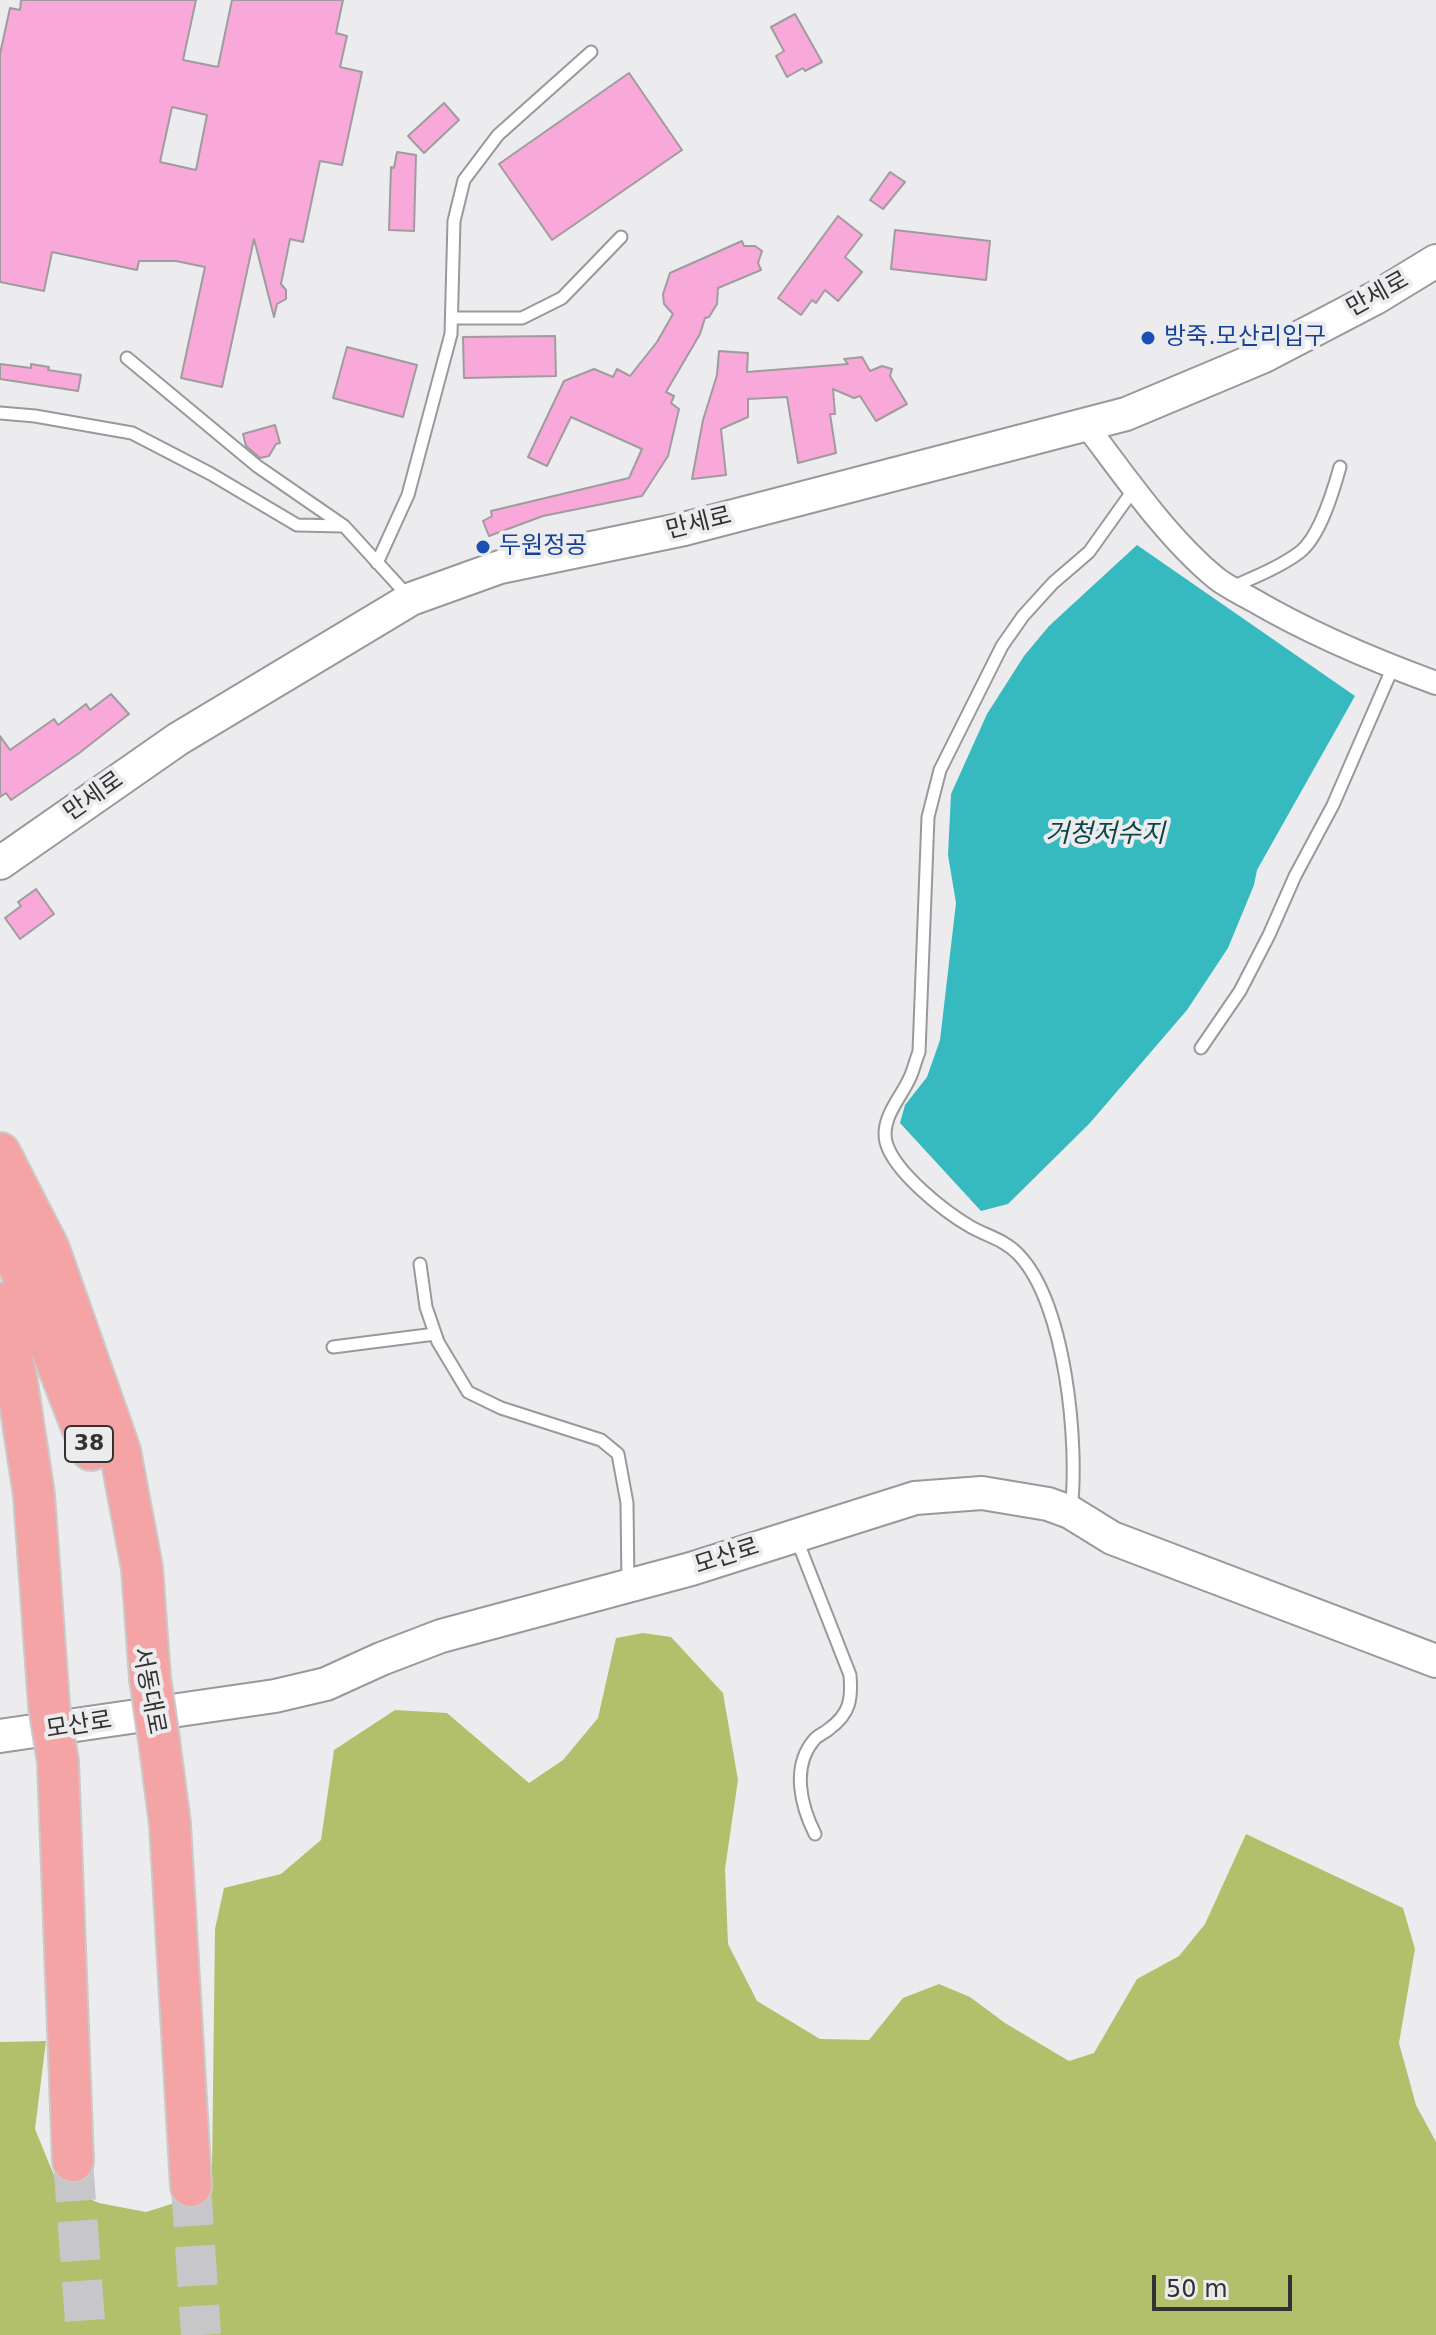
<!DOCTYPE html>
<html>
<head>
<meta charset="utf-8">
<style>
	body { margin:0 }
	#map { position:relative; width:1436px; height:2335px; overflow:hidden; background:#ececef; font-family:"DejaVu Sans",sans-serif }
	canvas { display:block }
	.scale { position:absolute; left:1152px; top:2275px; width:140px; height:36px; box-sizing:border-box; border:4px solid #323233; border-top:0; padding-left:10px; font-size:24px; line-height:28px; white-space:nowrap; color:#323233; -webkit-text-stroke:6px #ececef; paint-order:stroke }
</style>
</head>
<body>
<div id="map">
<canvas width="1436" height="2335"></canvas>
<div class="scale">50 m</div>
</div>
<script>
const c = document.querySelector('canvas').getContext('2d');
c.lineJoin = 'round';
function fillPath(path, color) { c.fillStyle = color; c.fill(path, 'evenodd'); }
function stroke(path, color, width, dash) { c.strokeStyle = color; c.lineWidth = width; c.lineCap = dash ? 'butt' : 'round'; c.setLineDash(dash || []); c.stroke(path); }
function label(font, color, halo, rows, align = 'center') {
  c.font = font + ' "DejaVu Sans","Noto Sans KR",sans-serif'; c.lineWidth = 8; c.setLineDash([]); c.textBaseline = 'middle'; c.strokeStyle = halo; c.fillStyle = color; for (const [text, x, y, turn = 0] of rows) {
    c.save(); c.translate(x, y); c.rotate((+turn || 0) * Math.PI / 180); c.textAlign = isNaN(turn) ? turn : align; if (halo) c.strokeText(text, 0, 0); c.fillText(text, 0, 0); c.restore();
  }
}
fillPath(new Path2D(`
	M643,1633l28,4 52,56 15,87 -13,89 3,75 29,57 63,38 49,1 34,-42 36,-14 31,13 35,26 64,38 25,-8 43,-74 42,-23 26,-32 41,-90 157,74 12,41 -16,94 17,62 20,37v193h-1436v-293l46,-1 -11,88 23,56 41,18 47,9 38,-12 28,-28 3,-243 9,-41 57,-14 40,-34 13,-90 61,-40 52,3 82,70 34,-23 35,-42 18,-80z`), '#b2c06b');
fillPath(new Path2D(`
	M1137,545l218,151 -98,174 -3,15 -26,63 -41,62 -98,114 -81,80 -27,7 -81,-88 5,-18 22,-28 13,-37 16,-137 -8,-48 3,-61 36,-80 37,-58 25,-30z`), '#36babf');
const building = new Path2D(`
	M21,0h175l-13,60 35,7 14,-67h111l-7,33 11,3 -7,31 22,5 -20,93 -22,-4 -17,81 -13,-3 -9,45 5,6v9l-9,5 -3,13 -20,-78 -32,148 -41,-9 24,-111 -29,-6h-37l-2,9 -85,-18 -8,39 -44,-9v-228l10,-46 10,2zM172,107l35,8 -11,55 -36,-8z
	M795,14l27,48 -17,9 -2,-3 -16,9 -11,-21 8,-5 -13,-24z
	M629,73l53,77 -130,90 -53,-76z
	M444,103l15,17 -35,33 -16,-17z
	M397,152l19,3 -2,76 -25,-1 2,-63 3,1z
	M890,172l15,10 -22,27 -13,-9z
	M838,216l24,19 -17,22 17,15 -24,29 -13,-11 -9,13 -4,-3 -11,15 -23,-17z
	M895,230l95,11 -4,39 -95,-11z
	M742,241l2,5h11l7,5 -4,12 3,7 -43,18 -1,16 -8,13 -4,1 -5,16 -34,58 8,4 -3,7 8,6 -11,47 -26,40 -99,20 -54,20 -6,-15 9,-5 -1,-5 138,-33 13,-29 -71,-32 -24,49 -19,-9 36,-76 30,-12 19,8 4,-8 13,7 27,-34 16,-28 -9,-10 -1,-10 7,-21z
	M555,336l1,40 -92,2 -1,-41z
	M347,347l70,18 -14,52 -70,-19z
	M719,351l29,2 -1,19 101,-8 -4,-5 18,-2 8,14 12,-5 10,3 -2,7 17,28 -31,17 -16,-25 -6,2 -21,-9 2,25h-5l6,39 -38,10 -11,-66 -39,2v18l-27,12 5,46 -34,4 11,-59 14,-45z
	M0,364l31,4v-4l18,3 -1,3 33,5 -3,16 -78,-12z
	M275,425l5,18 -4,1 -7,12 -9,2 -14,-12 -3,-12z
	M111,694l18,20 -51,40 -67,46 -5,-7 -6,4v-61l10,14 44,-31 4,6 28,-21 4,6z
	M36,889l18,25 -34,25 -15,-21 16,-12 -3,-4z`);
fillPath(building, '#f8a9d9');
stroke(building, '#9f9c9d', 2);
stroke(new Path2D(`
	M73,2161l13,174
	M191,2186l10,149`), '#c7c7c9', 40, [40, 20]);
const lane = new Path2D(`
	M452,318h70l40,-20 59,-61
	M127,358l130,108 87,60 64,70
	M0,413l35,3 97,17 79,41 86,51 45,1
	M377,563l31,-68 43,-161 3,-113 10,-41 34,-45 93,-83
	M1232,587c23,-10 48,-20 68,-35 20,-16 33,-60 40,-85
	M1201,1048l39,-57 29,-56 26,-59 38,-71 60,-138
	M420,1264l6,43 12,35 30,50 33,16 100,32 17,14 9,49 1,82
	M333,1347l102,-13
	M1071,1511c8,-66 -5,-208 -53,-257 -13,-14 -31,-18 -47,-27 -26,-15 -77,-55 -85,-85 -6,-25 17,-46 25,-67 3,-7 5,-16 8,-23l9,-235 12,-47 62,-124 21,-30 30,-33 36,-31 45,-63
	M797,1540l53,135c2,24 0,39 -21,54 -4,4 -11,6 -15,11 -23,27 -13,66 1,94`);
const street = new Path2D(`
	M1086,425c38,50 81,113 130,153 11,9 25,15 37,22 58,34 120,60 183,83`);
const secondary = new Path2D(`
	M0,863l178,-124 233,-140 89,-32 184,-38 442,-115 136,-57 115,-60 59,-36
	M0,1736l275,-40 51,-12 55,-25 60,-23 250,-67 224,-71 67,-5 66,11 22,8 42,26 324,123`);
const highway = new Path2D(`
	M0,1153l49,96 71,202 22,117 8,110
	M0,1218l91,232
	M0,1303l16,73 18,119 15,210
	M159,1740l11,84 21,362
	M58,1762l15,399`);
stroke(lane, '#99999c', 15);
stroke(street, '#99999c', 26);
stroke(secondary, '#99999c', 36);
stroke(highway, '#cacaca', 44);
stroke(lane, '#fff', 11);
stroke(street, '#fff', 22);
stroke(secondary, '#fff', 32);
stroke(highway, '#f5a4a6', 40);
const highwayBridge = new Path2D(`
	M150,1678l9,62
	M49,1705l9,57`);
stroke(highwayBridge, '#cacaca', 44, []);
stroke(highwayBridge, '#f5a4a6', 40);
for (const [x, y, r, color] of [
	[1148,338,8,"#1a4fb4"],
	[483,547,8,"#1a4fb4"]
]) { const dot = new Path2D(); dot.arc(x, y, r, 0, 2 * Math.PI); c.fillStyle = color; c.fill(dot); stroke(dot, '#ececef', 3); }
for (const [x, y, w] of [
	[89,1444,48]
]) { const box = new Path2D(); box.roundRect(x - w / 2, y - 18, w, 36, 6); c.fillStyle = '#ececef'; c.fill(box); stroke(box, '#323233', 2); }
label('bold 22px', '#323233', null, [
	["38",89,1444]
]);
label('24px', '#323233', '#ececef', [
	["만세로",1378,295,-29],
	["만세로",699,524,-14],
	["만세로",94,797,-35],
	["모산로",727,1557,-18],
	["서동대로",148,1691,79],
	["모산로",79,1726,-9]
]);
label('24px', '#164399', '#ececef', [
	["방죽.모산리입구",1164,338],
	["두원정공",499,547]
], 'left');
label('italic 26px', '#0c4648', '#ececef', [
	["거청저수지",1105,835]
]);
</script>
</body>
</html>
